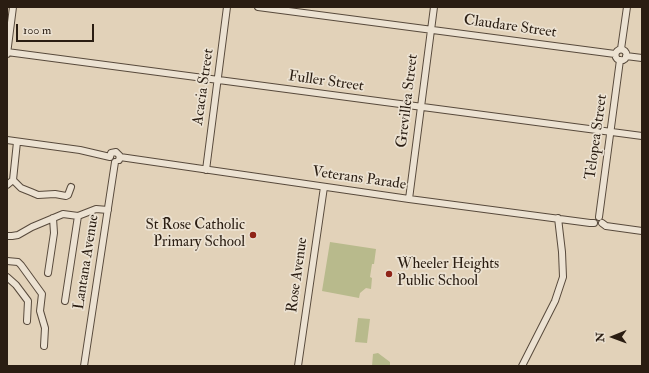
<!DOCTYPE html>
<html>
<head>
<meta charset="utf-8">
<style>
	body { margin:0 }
	#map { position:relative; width:649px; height:373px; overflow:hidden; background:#e2d2b9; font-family:"IM FELL Double Pica",serif }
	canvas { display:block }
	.frame { position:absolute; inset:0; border:8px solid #2a1d12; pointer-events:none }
	.north { position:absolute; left:593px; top:317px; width:40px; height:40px; -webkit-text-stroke:3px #ece2d2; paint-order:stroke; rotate:269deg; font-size:11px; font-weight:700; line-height:16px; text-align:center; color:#2a1d12 }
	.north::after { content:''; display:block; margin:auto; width:14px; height:18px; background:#2a1d12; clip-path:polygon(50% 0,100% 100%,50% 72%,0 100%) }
	.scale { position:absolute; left:16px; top:24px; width:78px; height:18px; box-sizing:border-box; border:2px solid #2a1d12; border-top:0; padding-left:5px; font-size:12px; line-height:14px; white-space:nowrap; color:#2a1d12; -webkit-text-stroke:3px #ece2d2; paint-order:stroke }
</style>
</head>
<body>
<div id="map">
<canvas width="649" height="373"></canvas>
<div class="frame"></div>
<div class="north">N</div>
<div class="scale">100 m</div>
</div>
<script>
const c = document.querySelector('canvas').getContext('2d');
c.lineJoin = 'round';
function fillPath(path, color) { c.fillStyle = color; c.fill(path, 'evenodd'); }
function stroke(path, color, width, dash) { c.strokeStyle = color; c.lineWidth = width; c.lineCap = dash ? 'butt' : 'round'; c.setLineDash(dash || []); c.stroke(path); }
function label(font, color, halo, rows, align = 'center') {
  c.font = font + ' "IM FELL Double Pica",serif'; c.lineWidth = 3.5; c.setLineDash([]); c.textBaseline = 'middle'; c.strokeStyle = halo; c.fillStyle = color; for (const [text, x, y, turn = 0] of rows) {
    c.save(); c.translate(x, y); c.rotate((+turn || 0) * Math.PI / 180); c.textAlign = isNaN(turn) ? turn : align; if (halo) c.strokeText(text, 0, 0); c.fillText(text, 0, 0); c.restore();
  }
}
fillPath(new Path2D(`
	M330,242l46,7 -2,15h-2l-2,13 2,1 -1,11 -5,-1 -6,5 -1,5 -37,-7z
	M358,318l12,1 -3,24 -12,-1z
	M378,353l12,9v4h-18l1,-12z`), '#b8ba8c');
const minor = new Path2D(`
	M258,7l357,47
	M621,49l6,-42
	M615.5 55a5.5 5.5 0 1 1 11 0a5.5 5.5 0 1 1-11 0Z
	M7,52l635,84
	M7,54l6,-47
	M626,56l16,2
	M7,140l73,10 30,7
	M110,157l1,-4 5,-1 4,4 -1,4
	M120,157l289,42 181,24h4
	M206,170l21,-163
	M13,180l8,8 10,4 7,3 17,-1 11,2 2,-1 3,-8
	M7,185l6,-5 4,-38
	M409,199l25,-192
	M599,217l21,-157
	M602,223l4,3 36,5
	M7,236h5l6,-1 14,-8 31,-13 15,2 18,-7 12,1
	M7,261l11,1 3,3 21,29 -2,17 5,17 -1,18
	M48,273l6,-40 -1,-15
	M7,277l9,8 12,16 -1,20
	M65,301l13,-85
	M84,366l31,-204
	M298,366l26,-179
	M522,366l33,-65 8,-24 -1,-25 -4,-34`);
stroke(minor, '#584a3c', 8);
stroke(minor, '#ece2d2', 6);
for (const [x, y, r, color] of [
	[253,235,4,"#8f2418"],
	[389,274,4,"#8f2418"]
]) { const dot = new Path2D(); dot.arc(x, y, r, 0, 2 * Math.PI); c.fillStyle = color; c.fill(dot); stroke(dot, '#ece2d2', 1.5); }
label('15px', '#2a1d12', '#ece2d2', [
	["Claudare Street",510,27,8],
	["Fuller Street",326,82,8],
	["Acacia Street",204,87,-82],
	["Grevillea Street",408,101,-83],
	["Telopea Street",597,137,-82],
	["Veterans Parade",359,179,8],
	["Lantana Avenue",87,262,-81],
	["Rose Avenue",298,275,-82]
]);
label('15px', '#2a1d12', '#ece2d2', [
	["St Rose Catholic",245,226],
	["Primary School",245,243],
	["Wheeler Heights",397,265,"left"],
	["Public School",397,282,"left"]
], 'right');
</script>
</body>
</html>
